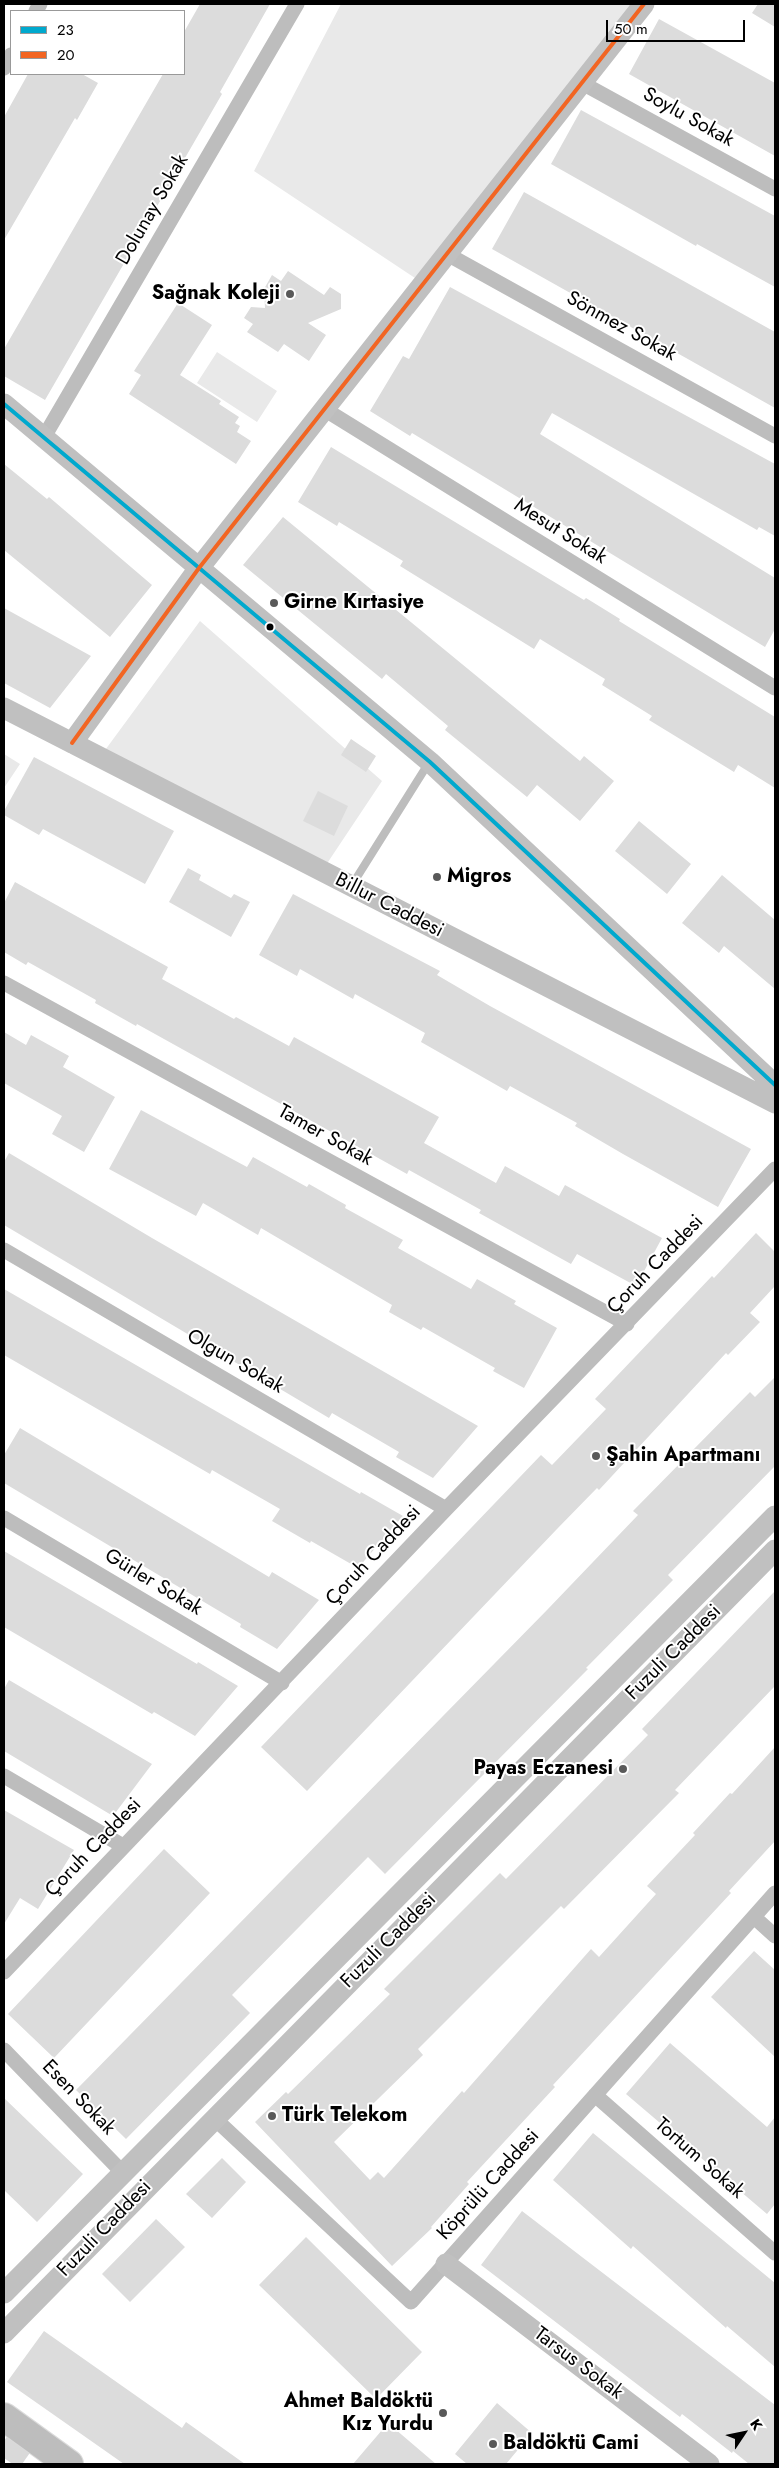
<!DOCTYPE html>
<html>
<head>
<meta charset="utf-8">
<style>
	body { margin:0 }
	#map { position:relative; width:779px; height:2468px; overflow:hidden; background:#fff; font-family:Jost,sans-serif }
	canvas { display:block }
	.frame { position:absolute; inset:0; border:5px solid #000; pointer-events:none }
	.legend { position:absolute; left:10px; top:10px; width:175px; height:65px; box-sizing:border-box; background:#fff; border:1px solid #999; margin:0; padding:6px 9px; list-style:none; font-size:15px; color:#000 }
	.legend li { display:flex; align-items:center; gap:10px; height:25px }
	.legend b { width:25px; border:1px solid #999 }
	.north { position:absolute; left:719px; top:2408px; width:50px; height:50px; -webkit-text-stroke:4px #fff; paint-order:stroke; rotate:56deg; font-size:14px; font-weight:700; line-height:20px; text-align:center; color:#000 }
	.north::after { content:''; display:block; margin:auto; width:18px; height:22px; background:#000; clip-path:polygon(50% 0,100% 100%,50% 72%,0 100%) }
	.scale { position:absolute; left:606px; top:20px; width:139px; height:22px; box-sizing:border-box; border:2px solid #000; border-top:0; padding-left:6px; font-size:15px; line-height:18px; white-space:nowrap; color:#000; -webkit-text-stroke:4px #fff; paint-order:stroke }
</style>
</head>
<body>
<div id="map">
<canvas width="779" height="2468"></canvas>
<div class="frame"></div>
<ul class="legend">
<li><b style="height:6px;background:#00a9ce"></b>23</li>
<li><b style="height:6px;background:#f26522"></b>20</li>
</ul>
<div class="north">K</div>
<div class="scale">50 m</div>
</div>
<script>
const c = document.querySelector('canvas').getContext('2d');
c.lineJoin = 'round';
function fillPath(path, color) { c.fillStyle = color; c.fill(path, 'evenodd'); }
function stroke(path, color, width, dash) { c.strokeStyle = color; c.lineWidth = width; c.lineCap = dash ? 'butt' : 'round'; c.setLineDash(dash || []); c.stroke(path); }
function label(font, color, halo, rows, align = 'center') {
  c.font = font + ' Jost,sans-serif'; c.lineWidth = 4; c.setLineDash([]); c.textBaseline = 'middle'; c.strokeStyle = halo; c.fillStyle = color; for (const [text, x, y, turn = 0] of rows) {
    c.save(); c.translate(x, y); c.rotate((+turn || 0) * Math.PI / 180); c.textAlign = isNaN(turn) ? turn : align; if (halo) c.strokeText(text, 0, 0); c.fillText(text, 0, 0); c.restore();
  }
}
fillPath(new Path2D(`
	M341,4h294l-217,276 -164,-109z
	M217,352l60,39 -20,31 -60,-39z
	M200,621l182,160 -62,93 -220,-117z
	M4,754l16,10 -16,24z`), '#e9e9e9');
fillPath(new Path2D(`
	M200,4h70l-50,88 2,2 -177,306 -41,-24v-27l159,-275h21v-42z
	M758,4h17v23l-23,-14z
	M659,19l116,64v73l-146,-82z
	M28,74h54l16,9 -21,37 -2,-2 -71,122v-123z
	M581,110l194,106v71l-78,-43 -1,2 -145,-82z
	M524,192l251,140v76l-283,-159z
	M288,271l36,24 6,-8 11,7v15l-33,14 18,12 -17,26 -25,-17 -6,8 -31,-20 6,-8 -9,-6 7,-11 14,1 -1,-19 8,-14 9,6z
	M450,287l325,177v72l-16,-9 -2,3 -205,-117 -12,21 235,144v51l-10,18 -353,-214 -2,3 -40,-25 33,-55 6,3z
	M178,303l34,22 -32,50 41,26 -2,3 20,13 -4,6 5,3 -3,6 14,9 -15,23 -107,-70 12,-19 -7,-4z
	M331,447l253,153 2,-2 34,21 -1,2 156,96v71l-37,-23 -4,7 -85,-52 3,-4 -50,-31 3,-6 -65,-40 -6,10 -134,-83 3,-5 -64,-39 -2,4 -39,-24z
	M4,464l43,35 2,-2 103,88 -42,52 -106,-87z
	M283,517l297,244 4,-5 30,25 -34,40 -43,-36 -10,12 -82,-67 3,-4 -62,-52 -4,5 -139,-114z
	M4,608l87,48 -41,52 -46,-25z
	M351,739l25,17 -10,16 -25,-17z
	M34,757l140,74 -29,53 -102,-55 -4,6 -35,-20v-4z
	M318,791l30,15 -14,30 -31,-15z
	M639,821l52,43 -24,30 -52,-43z
	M188,868l13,7 -2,5 32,18 3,-4 16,8 -19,35 -62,-35z
	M722,875l53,45v69l-51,-43 -5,7 -37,-30z
	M15,882l153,85 -6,12 72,40 2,-2 53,29 5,-9 145,80 -15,26 72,40 9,-17 54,30 6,-11 97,53 -26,48 -59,-32 -6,10 -92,-51 2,-3 -72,-40 -2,4 -270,-150 -1,2 -41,-23 1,-3 -68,-38 -2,3 -22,-13v-49z
	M293,894l147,77 -3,4 53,31 261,143 -33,58 -95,-53 -48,-28 2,-3 -67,-37 -3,5 -86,-49 4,-9 -70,-39 -2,5 -53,-30 -3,7 -38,-21z
	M4,1032l22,13 5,-10 38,21 -6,11 52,30 -31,55 -32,-18 10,-18 -58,-33z
	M141,1110l106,57 6,-10 54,30 2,-3 37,21 -1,3 58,32 -5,8 73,41 6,-10 39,22 -2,3 43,24 -33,60 -31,-17 2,-3 -72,-41 -2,3 -32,-18 3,-7 -131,-77 -3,7 -55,-32 -7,13 -87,-47z
	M9,1153l143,85 326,188 -45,52 -37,-21 3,-5 -67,-39 -3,5 -325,-193v-63z
	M756,1233l19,19v34l-25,27 10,9 -32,33 -2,-2 -127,137 -2,-2 -40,41 -250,262 -46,-44 280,-292 11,10 54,-56 -11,-10 117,-123 2,2z
	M4,1289l356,205 1,-2 42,24 -45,52 -47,-27 -1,2 -38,-22 8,-12 -68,-39 -2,4 -206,-119z
	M775,1377v89l-107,109 5,5 -87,88 2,1 -203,205 -17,-17 -136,138 18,18 -124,126 -50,-49 471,-480 91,-95 -5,-4 117,-119 5,5z
	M20,1428l249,149 3,-5 47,28 -42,49 -37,-22 1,-3 -237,-141v-28z
	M4,1551l193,113 1,-2 40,24 -43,50 -41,-24 -2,2 -148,-87z
	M775,1591v95l-100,104 4,3 -115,116 -3,-3 -143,143 5,6 -89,87 36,38 8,-8 6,6 78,-87 2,2 127,-144 8,8 57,-63 -9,-8 48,-51 -2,-2 37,-40 2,1 43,-47v94l-46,50 2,2 -178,192 2,2 -88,95 2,2 -38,43 1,1 -40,38 -137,-144 31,-30 2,2 102,-100 -6,-5 116,-116 6,6 142,-144 -6,-6z
	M9,1680l143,84 -39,52 -109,-65v-62z
	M4,1810l70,40 -36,59 -18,-11 -16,26z
	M164,1849l46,44 -156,165 -46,-44z
	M754,1951l21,19v87l-64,-60z
	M670,2043l97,84 8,-10v87l-8,10 -141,-120z
	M4,2098l79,76 -46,48 -33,-32z
	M593,2133l182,150v84l-48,-41 -1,2 -93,-82 -2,3 -78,-69z
	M222,2158l24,24 -34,36 -26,-24z
	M522,2211l253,194v59h-26l-16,-13 -1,2 -50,-39 -2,3 -199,-152z
	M156,2219l29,28 -55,55 -28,-28z
	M306,2237l116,115 -46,47 -117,-114z
	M44,2331l138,97 4,-6 59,42h-121l-117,-82z
	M497,2403l35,30 -26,31h-39l-12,-10z
	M388,2423l48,41h-83z`), '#dcdcdc');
stroke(new Path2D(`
	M4,2441l23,16`), '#d9d9d9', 28, [28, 14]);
const highway = new Path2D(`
	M4,2417l65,47`);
stroke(highway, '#dbdbdb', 30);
stroke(new Path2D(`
	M352,885l76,-121`), '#bdbdbd', 8);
stroke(new Path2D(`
	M36,11l4,-7
	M4,68l7,-13
	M582,83l193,106
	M447,254l328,182
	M324,409l451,279
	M44,437l253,-433
	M4,983l623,341
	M4,1250l442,259
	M4,1518l278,165
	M4,1776l119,70
	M754,1917l21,19
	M4,1972l442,-463 329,-340
	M4,2050l119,123
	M595,2095l180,158
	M214,2118l197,184 364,-409`), '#bdbdbd', 15);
stroke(new Path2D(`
	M4,404l426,358 345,323
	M4,708l771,395
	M72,743l127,-175 445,-564
	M446,2264l263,200
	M4,2293l771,-777
	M4,2333l771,-783`), '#c0c0c0', 21);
stroke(highway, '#bdbdbd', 28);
stroke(new Path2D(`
	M4,404l426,358 345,323`), '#00a9ce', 4);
stroke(new Path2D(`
	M72,743l127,-175 445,-564`), '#f26522', 4);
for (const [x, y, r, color] of [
	[290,294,5,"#595959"],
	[274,603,5,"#595959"],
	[270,627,4.5,"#000"],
	[437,877,5,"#595959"],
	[596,1456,5,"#595959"],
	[623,1769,5,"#595959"],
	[272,2116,5,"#595959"],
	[443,2413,5,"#595959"],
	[493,2444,5,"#595959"]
]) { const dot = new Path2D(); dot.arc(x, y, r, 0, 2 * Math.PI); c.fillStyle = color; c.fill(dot); stroke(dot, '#fff', 2); }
label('20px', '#000', '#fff', [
	["Soylu Sokak",688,118,29],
	["Dolunay Sokak",153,210,-60],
	["Sönmez Sokak",621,327,29],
	["Mesut Sokak",560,532,32],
	["Billur Caddesi",389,906,27],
	["Tamer Sokak",325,1136,29],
	["Çoruh Caddesi",656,1265,-46],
	["Olgun Sokak",235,1362,30],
	["Çoruh Caddesi",374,1556,-47],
	["Gürler Sokak",153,1583,31],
	["Fuzuli Caddesi",674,1653,-45],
	["Çoruh Caddesi",94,1848,-46],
	["Fuzuli Caddesi",389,1941,-45],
	["Esen Sokak",78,2098,46],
	["Tortum Sokak",699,2159,41],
	["Köprülü Caddesi",489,2185,-48],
	["Fuzuli Caddesi",105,2229,-46],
	["Tarsus Sokak",578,2364,37]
]);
label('bold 20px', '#000', '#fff', [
	["Sağnak Koleji",280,294,"right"],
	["Girne Kırtasiye",284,603],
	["Migros",447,877],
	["Şahin Apartmanı",606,1456],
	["Payas Eczanesi",613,1769,"right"],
	["Türk Telekom",282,2116],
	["Ahmet Baldöktü",433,2402,"right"],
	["Kız Yurdu",433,2425,"right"],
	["Baldöktü Cami",503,2444]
], 'left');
</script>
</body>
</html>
